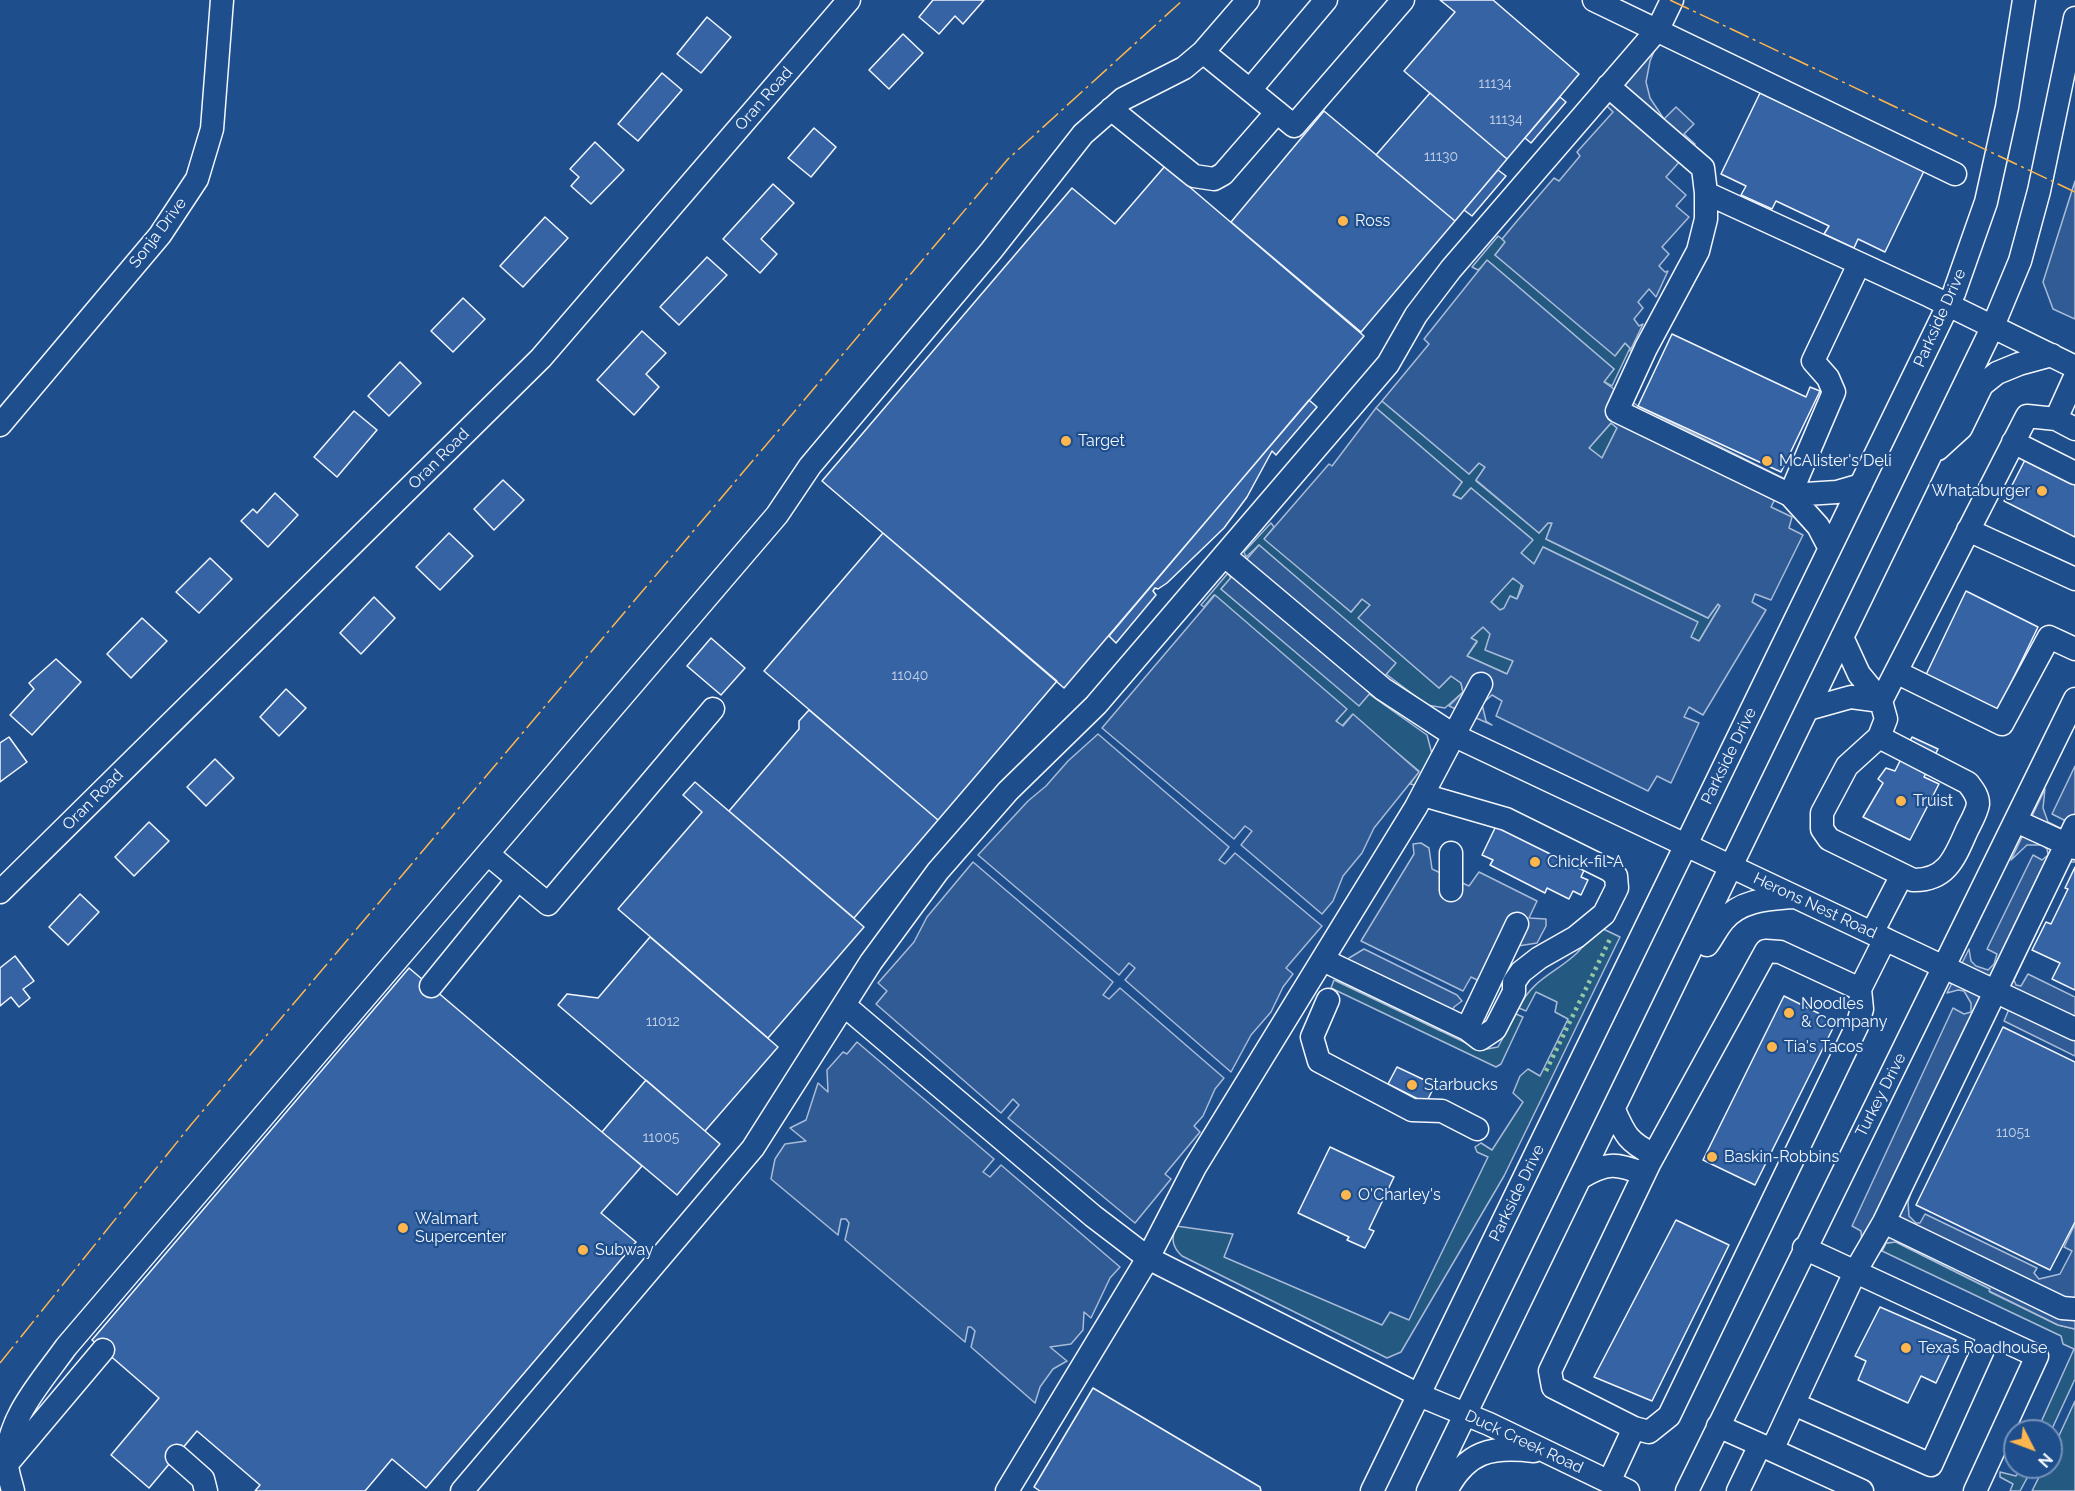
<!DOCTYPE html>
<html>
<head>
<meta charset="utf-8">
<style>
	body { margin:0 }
	#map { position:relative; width:2075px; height:1491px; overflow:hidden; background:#1f4e8c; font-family:Raleway,sans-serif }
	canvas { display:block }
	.north { position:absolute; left:2003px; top:1419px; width:60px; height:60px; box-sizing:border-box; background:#1f4e8c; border:2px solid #7391ba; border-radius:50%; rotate:132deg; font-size:16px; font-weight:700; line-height:24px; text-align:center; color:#f2f6ff }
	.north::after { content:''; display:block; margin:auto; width:21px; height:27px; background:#ffb74d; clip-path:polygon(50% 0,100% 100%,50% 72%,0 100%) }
</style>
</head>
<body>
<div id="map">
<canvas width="2075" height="1491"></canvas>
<div class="north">N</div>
</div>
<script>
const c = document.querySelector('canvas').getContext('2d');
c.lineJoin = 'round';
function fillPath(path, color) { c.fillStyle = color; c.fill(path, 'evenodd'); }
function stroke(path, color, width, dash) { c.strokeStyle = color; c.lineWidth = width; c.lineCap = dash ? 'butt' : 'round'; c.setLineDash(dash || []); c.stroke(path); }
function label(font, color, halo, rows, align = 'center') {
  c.font = font + ' Raleway,sans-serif'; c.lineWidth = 4.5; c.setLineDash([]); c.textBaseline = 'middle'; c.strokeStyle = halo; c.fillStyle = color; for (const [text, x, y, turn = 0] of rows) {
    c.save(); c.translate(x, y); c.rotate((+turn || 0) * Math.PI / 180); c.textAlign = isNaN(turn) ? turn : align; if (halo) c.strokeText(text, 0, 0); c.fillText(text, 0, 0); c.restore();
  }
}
const green = new Path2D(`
	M1498,236l8,6 -11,13 120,100 10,-12 5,5 -18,38 -9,-5 11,-12 -126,-108 -10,9 -6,-3z
	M1382,401l87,73 10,-11 6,4 -9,14 63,52 9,-10h4l-6,16 162,79 10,-14 2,2 -21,35 -9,-4 7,-15 -154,-75 -9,17 -13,-11 11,-14 -61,-51 -10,11 -9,-4 10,-13 -86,-74z
	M1611,423l6,5 -15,30 -13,-10z
	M1271,523l3,4 -9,11 86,74 11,-13 8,6 -11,13 80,70 12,-12 10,7 2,9 -18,16 -18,-3 -41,-31 9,-11 -136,-118 -13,12 -2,-5z
	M1228,573l3,5 -10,11 138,116 10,-11 58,41 5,19 -17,31 -5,-1 9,-13 -67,-56 -10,11 -6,-5 10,-12 -132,-114 -10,12 -3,-2z
	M1511,578l11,5 -5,16 -7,-3 -6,13 -4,1 -9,-8z
	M1483,627l7,5 23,29 -6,13 -40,-18 10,-14 -7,-3z
	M1597,926l23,11 -116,239 -103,176 -14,6 -205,-102c-10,-9 -11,-18 -6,-30l57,8 -9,23 158,68 8,-13 19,8 79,-163 -11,-5 -2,-5 6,-4 11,7 31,-48 -10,-9 7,-17 8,-7 12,7 28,-57 -13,-7 2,-10 -21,-10 -10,19 -7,-3c13,-29 37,-35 58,-55 8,-8 14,-18 20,-27z
	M1334,980l147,70 17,-3 18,-33 7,3 -22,47 -5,3 -165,-79z
	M1896,1242l94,47v3l68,33 17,4v50l-24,52h-14l37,-82 -11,-5 -2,-8 -179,-85 4,-8z
	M2075,1401v90h-43l12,-24h7v-14z
	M2021,1467h12l-13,24h-10l3,-7 -13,-7v-5l16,4z`);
fillPath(green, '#245a82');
stroke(green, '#a8bbd7', 1.5);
const parking = new Path2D(`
	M1656,47l-6,14 -4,21 4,16 14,21 12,-12 18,17 -10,10 11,10 -29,33 20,18 -10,11 13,11 -27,30 7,7 -10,12 6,6 3,-1 -12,26 -7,-8 -11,13 5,6 -9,11 5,7 4,-2 -13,27v-3l-5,-5 -10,13 -120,-101 10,-13 -3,-3 15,-18 37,-43 5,3 21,-25 -3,-4 36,-40 -6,-6z
	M2075,181v138l-22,-10 -10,-27z
	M1487,260l127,109 -10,13 34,24 147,73 -14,28 21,10 -3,11 14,7 -32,65 -16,-6 -3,8 14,8 -63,105 -14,-8 -5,10 15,6 -28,60 -14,-7 -9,15 -152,-75 6,-15 -10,-6 -10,9 4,17 6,4 -43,-19 14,-14 -2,-9 -10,-7 -12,12 -81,-70 12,-13 -8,-6 -11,13 -87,-73 65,-75 3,2 44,-58 86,74 -9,13 8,4 10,-11 62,52 -12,13 13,11 9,-17 155,75 -7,15 8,4 21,-35 -2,-2 -10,14 -162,-79 6,-16h-4l-9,10 -63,-53 9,-13 -6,-4 -10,11 -87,-73 47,-57 -5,-5zM1611,423l6,5 -15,30 -13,-10zM1513,578l10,8 -6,13 -7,-3 -6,12 -4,2 -9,-8zM1483,627l7,7 -5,16 28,11 -6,13 -40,-18 10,-15 -6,-3z
	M1259,545l137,118 -37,43 -138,-117z
	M1215,595l132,114 -11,12 7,5 10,-12 66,58 -45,56 -12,25 -19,23 -10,25 -11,13 -81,-69 11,-14 -7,-5 -11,13 -132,-111z
	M1098,734l131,113 -10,13 6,4 10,-11 87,73 -36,42 7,6 -10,13 -12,25 -20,23 -20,37 -106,-92 10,-12 -6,-5 -10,12 -141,-120 50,-54 18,-15 22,-25z
	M2075,766v96h-5l-56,118 2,5 5,1 7,-12 47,23v59l-71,-35 5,-12 -6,-3 -4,1 -87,182 -4,13 1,14 7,7h4l5,-9 112,54 -3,5 5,6 21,-5 12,-23 -8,-4 11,-23v105l-17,-4 -69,-34 1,-2 -94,-47 -10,1 -4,8 -20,-9 -1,-11 -9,-5 101,-218 11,6 7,-2v-9l-7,-12 -6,-1 -11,3 22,-44 2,12 5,5 12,4 6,-6 3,-10 -10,-5 46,-94 9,5 6,-5 -1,-6 -5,-4h-15l-16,15 34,-71 -2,19 5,14 14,7 4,-8 -14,-7z
	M1421,843l8,5 3,21 37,17 10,-14 58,29 -8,17 17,1v7l-9,17 -19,3 -22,43 -25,-12 -8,14 -102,-50 53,-87 -1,-10z
	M973,862l140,120 -10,13 6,4 11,-11 104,90 -9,11 -12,27 -9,10 6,6 -35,42 6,5 -36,44 -127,-105 11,-13 -6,-6 -12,14 -125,-109 11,-13 -9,-8 36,-41 13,-25z
	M1364,949l93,46 5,6 -8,6 -13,24 -104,-51 12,-22z
	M857,1042l137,117 -11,13 7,5 11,-12 119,102 -10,11 -19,40 -7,-6 -1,18 -12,14 -21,3 17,14 -14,8 -13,18 -5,16 -64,-56 4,-16 -4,-4h-3l-3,15 -120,-102 4,-17 -3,-4h-5l-3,16 -67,-56 4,-20 10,-15 21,-3 -16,-13 16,-8 12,-37 10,9 -1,-22 16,-18 4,2z`);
fillPath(parking, '#305b95');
stroke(parking, '#a8bbd7', 1.5);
const building = new Path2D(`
	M933,0h51l-21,24 -8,-8 -16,18 -20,-17z
	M1440,0h53l86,74 -72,85 -103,-88 51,-59z
	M707,17l24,20 -30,36 -24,-19z
	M903,34l20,19 -34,36 -20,-19z
	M662,73l20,17 -44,51 -20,-17z
	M1430,93l77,66 -52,62 -79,-66z
	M1760,93l164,78 -39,81 -27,-13 -4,9 -30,-14 5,-8 -53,-25 -4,8 -31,-14 5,-9 -25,-12z
	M1560,97l6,5 -35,41 -6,-5z
	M1324,111l131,110 -94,111 -130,-110z
	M814,128l22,19 -25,30 -23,-19z
	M595,142l29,28 -33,34 -20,-18 8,-9 -9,-8z
	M1165,166l199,170 -300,352 -242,-207 250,-293 43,36z
	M1498,170l8,6 -34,40 -8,-6z
	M773,184l21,19 -33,36 16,15 -17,19 -37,-34z
	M545,217l23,21 -45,49 -23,-21z
	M707,257l20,18 -48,50 -19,-18z
	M463,298l22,21 -32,33 -22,-21z
	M642,331l24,22 -20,21 13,13 -25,28 -37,-35z
	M1672,334l134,63 4,-10 10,4 -39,81 -143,-66z
	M400,362l21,21 -32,33 -21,-20z
	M1309,400l8,7 -41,48 -4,-4 -25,46 -23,31 -57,55 -9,6 -3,-1 -2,3 3,4 -40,48 -7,-7z
	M354,411l23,19 -40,47 -23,-20z
	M2027,456l48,24v57l-71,-36z
	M503,480l21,20 -30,30 -20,-21z
	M275,493l23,22 -30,32 -27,-26 12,-12 4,4z
	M449,533l24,23 -33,34 -24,-23z
	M883,533l174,148 -119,139 -174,-149z
	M210,558l22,21 -33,34 -23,-21z
	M1966,591l72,36 -43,89 -73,-33z
	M374,597l21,21 -34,36 -21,-21z
	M142,618l25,23 -36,37 -24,-24z
	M711,638l34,30 -24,27 -34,-29z
	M56,659l25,23 -49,53 -22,-20 24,-26 -5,-6z
	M286,689l20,19 -27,28 -19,-19z
	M809,710l129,110 -84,98 -125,-107 70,-82v-8z
	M9,737l18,25 -27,20v-39z
	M1912,737l26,12 -14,28 15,7 -29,56 -47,-23 20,-34 -5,-4 8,-11 9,3z
	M215,759l19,19 -28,28 -19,-19z
	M695,782l169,145 -96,111 -150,-129 84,-97 -19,-17z
	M149,822l20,19 -35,35 -19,-19z
	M1496,826l90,40 -5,11 7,3 -7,15 -8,-4 -4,8 -22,-11 -2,5 -55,-28 3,-5 -11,-5z
	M2075,867v123l-23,-11 8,-16 -28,-13 14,-28 5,2 17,-35 -3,-1z
	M80,894l19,18 -31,33 -19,-18z
	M650,937l128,110 -73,84 -147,-126 9,-11 31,4z
	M15,956l19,25 -11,8 7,9 -11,9 -8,-10 -11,9v-38z
	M409,968l233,198 -41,47 35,29 -210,246 -34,-29 -27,32h-110l5,-6 -63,-54 -48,57 -38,-33 48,-57 -67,-58z
	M1784,996l52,26 -81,163 -52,-25z
	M2003,1027l72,35v160l-25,48 -134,-65z
	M1397,1067l38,18 -9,18 -38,-19z
	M646,1080l74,64 -43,51 -75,-63z
	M1330,1147l64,30 -25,52 5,2 -9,17 -18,-8 2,-3 -51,-24z
	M1676,1220l53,25 -77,156 -58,-24z
	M1880,1307l76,33 -20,43 -15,-7 -13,27 -50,-23 8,-19 -11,-5z
	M1093,1388l167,99 1,4h-221l-6,-4z`);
fillPath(building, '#3563a3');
stroke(building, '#f2f6ff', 1.5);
const minor = new Path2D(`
	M1594,0l361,174
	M1203,52l91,74 109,-126
	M1608,86l95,82 3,25 224,103 145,71
	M1250,90l76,-90
	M1111,109l83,67 20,3 9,-5 54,-62
	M1706,193v26l-8,32 -52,97 -29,63 173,84 28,31 11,21
	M2056,419l19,-42
	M0,425l160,-190 37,-56 15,-50 10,-129
	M2013,442l62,31
	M1938,449l23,-21 21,-43 15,-12 22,-9 33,-9
	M1790,495l44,-103 -6,-14 -15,-17 46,-97
	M1790,495l47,-3 24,-7
	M1968,530l107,49
	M1225,556l158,133 72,47 620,293
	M1842,637l17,37 22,27 5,18 -7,18 -32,29 -25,47v16l7,10 84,41c34,1 42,-23 54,-50 4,-8 10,-18 11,-26 0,-9 -5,-14 -10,-21l-89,-46
	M1896,672l106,52 47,-87 26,12
	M1881,701l146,-285 29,3 19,10
	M1808,709l43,-12 30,4
	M2016,821l59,27
	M1451,853v37
	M489,855l59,49 165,-195
	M0,892l541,-534 308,-358
	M1872,933l30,-58
	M1707,945c6,-8 10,-17 16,-24 17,-21 45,-22 70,-24
	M1323,960l144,69 13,10 15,-10 19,-37v-10l7,-10 18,-14 37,-21 28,-23 13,-26 -1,-12 -7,-6 -103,-51 -83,-24
	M431,986l87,-107
	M1328,1000l-16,37 7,24 93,49 30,1 35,18
	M844,1005l249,211 55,42 271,137 70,29 139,67
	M1467,1029l50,-105
	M1614,1110c11,25 14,32 40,45
	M1580,1178c27,-16 36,-15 64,-4
	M1884,1222l178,86 13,1
	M1804,1248l233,108 -62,135
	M1794,1404l137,61 59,-131
	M1718,1426l54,24
	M1634,1428l15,4 20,-16 188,-390 5,-17 -2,-20
	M177,1456l26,23 3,12
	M7,1464l96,-114
	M1609,1482l25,-54 -81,-41 -3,-16 99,-207 117,-213 14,1 80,37 25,-50
	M13,1491c-2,-9 -6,-19 -6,-28 -1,-44 35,-82 59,-116l711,-832 33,-49 181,-215 92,-117 40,-35 61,-31 19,-16 45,-52
	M462,1491l291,-343 118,-186 67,-91 70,-80 88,-86 292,-341 28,-49 35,-46 207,-240 14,-29
	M1007,1491l141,-233 47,-91 221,-360 65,-123
	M1372,1491l582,-1198 32,-91 21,-95 17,-107
	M1428,1491l565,-1165 27,-65 19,-70 36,-173
	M1446,1491c21,-40 45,-45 88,-40
	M1687,1491l388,-792
	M1738,1491l22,-46
	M1862,1491l-90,-41 83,-178 29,-50 191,-396`);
stroke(minor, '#f2f6ff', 25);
stroke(minor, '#1f4e8c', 22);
stroke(new Path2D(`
	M1546,1071l65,-134`), '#97c8a6', 4.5, [3, 4.5]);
stroke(new Path2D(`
	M1670,0l405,192
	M0,1363l190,-237 818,-967 175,-159`), '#ffb74d', 1.5, [21, 4.5, 3, 4.5]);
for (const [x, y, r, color] of [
	[1343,221,6,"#ffb74d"],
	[1066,441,6,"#ffb74d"],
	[1767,461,6,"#ffb74d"],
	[2042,491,6,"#ffb74d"],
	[1901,801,6,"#ffb74d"],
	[1535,862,6,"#ffb74d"],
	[1789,1013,6,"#ffb74d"],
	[1772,1047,6,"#ffb74d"],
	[1412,1085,6,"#ffb74d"],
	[1712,1157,6,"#ffb74d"],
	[1346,1195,6,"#ffb74d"],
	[403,1228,6,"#ffb74d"],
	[583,1250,6,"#ffb74d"],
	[1906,1348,6,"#ffb74d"]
]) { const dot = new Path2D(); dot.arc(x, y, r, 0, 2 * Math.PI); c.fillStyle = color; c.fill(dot); stroke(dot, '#1f4e8c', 2); }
label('14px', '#c3d1e8', null, [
	["11134",1495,84],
	["11134",1506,120],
	["11130",1441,157],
	["11040",910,676],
	["11012",663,1022],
	["11051",2013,1133],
	["11005",661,1138]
]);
label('16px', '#f2f6ff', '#1f4e8c', [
	["Oran Road",764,99,-49],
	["Sonja Drive",158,233,-53],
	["Parkside Drive",1940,318,-66],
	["Oran Road",439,459,-45],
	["Parkside Drive",1729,756,-64],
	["Oran Road",93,800,-45],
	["Herons Nest Road",1815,906,25],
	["Turkey Drive",1881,1095,-63],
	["Parkside Drive",1517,1193,-64],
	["Duck Creek Road",1524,1442,25]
]);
label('16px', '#f2f6ff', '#1f4e8c', [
	["Ross",1355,221],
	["Target",1078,441],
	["McAlister's Deli",1779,461],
	["Whataburger",2030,491,"right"],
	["Truist",1913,801],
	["Chick-fil-A",1547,862],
	["Noodles",1801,1004],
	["& Company",1801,1022],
	["Tia's Tacos",1784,1047],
	["Starbucks",1424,1085],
	["Baskin-Robbins",1724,1157],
	["O'Charley's",1358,1195],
	["Walmart",415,1219],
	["Supercenter",415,1237],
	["Subway",595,1250],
	["Texas Roadhouse",1918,1348]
], 'left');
</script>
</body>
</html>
